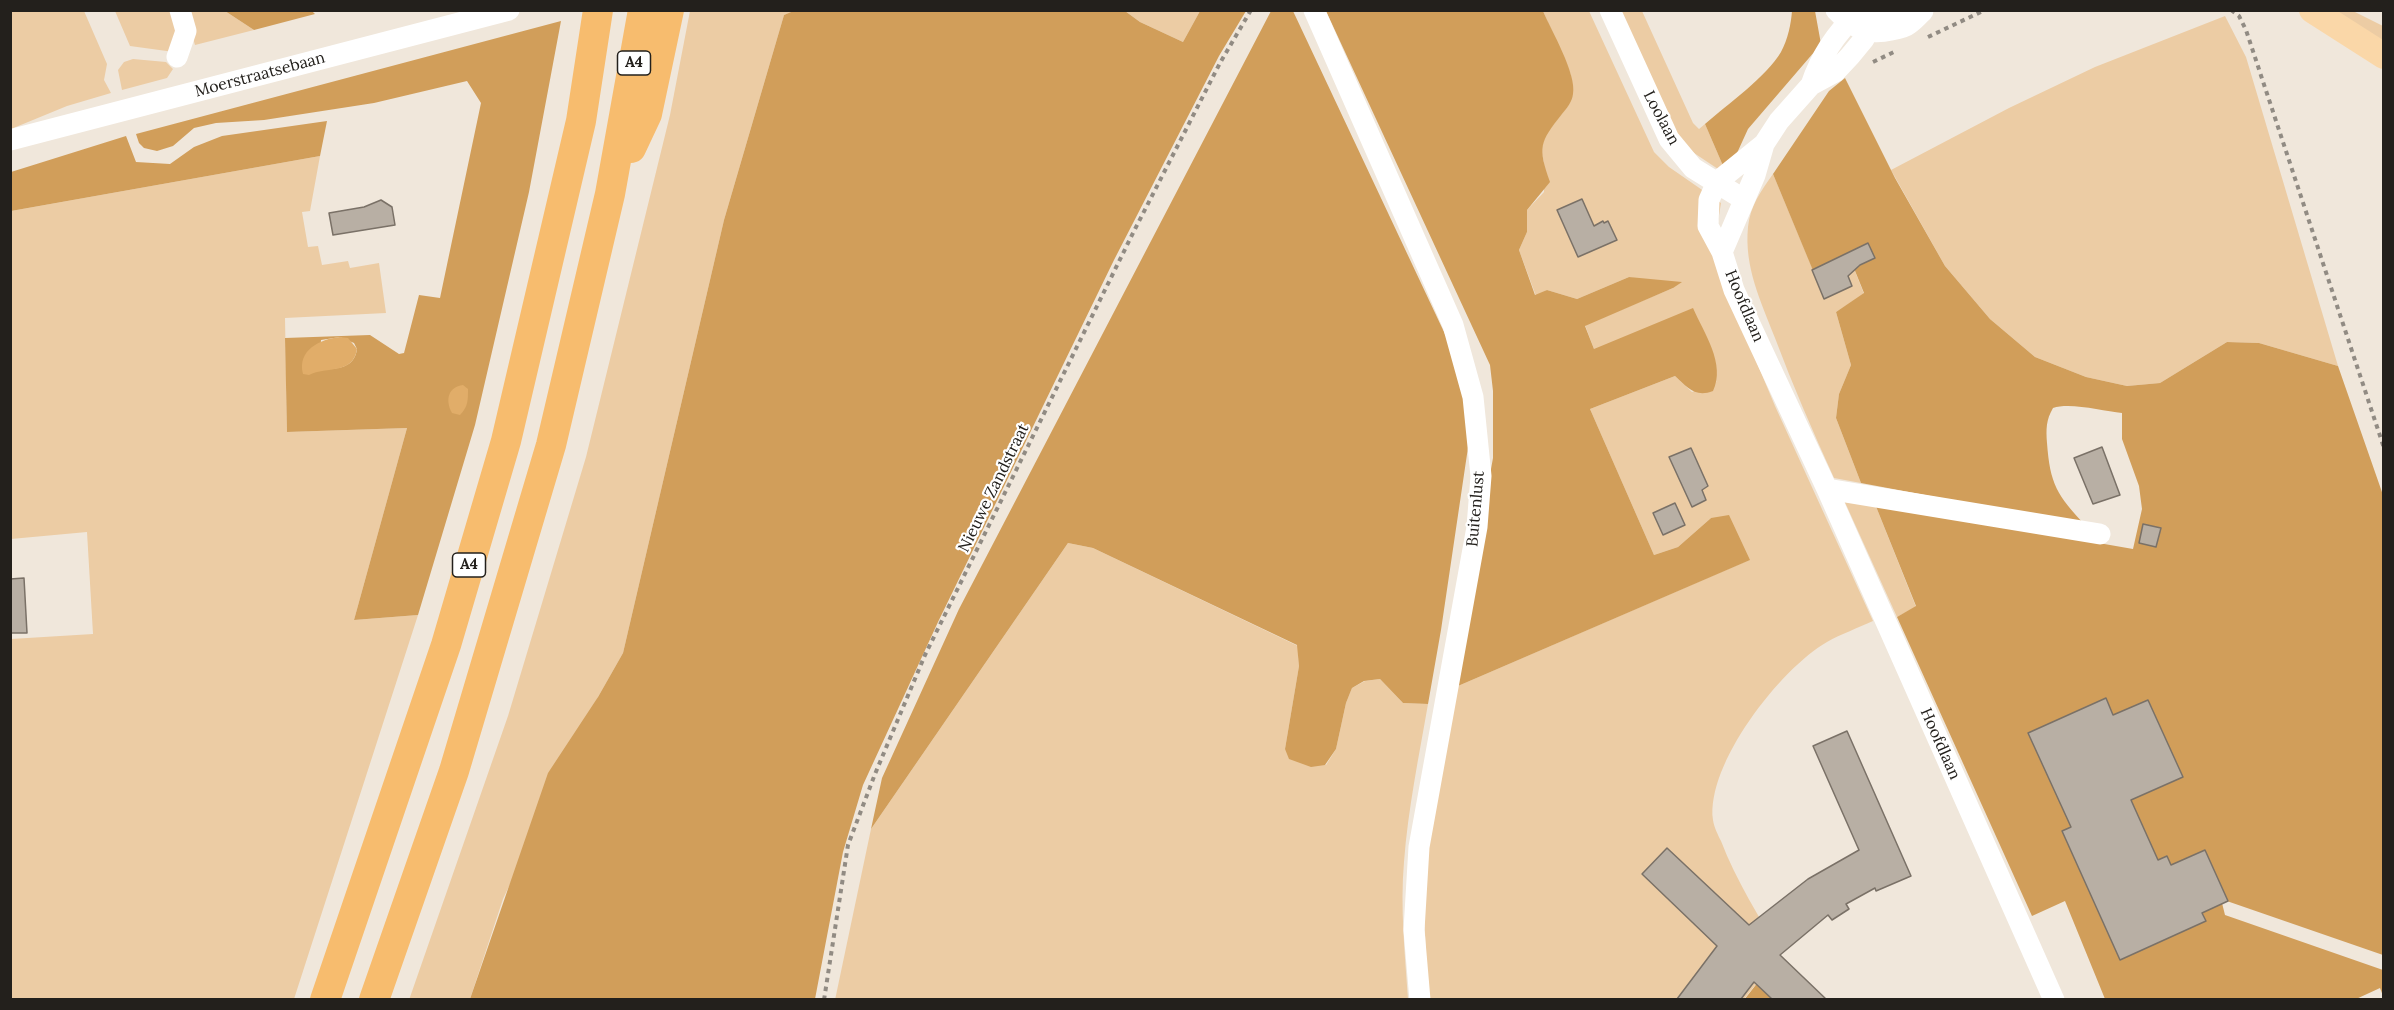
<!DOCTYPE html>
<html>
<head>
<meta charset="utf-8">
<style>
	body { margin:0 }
	#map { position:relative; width:2394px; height:1010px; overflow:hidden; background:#f0e7db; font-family:Lora,serif }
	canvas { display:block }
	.frame { position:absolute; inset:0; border:12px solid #23201c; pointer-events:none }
</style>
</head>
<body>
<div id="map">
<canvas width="2394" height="1010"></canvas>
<div class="frame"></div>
</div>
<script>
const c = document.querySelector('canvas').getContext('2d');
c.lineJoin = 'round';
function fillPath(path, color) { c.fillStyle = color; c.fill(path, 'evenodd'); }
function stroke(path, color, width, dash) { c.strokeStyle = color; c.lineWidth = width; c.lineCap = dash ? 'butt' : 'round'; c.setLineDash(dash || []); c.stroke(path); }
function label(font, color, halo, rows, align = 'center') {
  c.font = font + ' Lora,serif'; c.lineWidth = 4.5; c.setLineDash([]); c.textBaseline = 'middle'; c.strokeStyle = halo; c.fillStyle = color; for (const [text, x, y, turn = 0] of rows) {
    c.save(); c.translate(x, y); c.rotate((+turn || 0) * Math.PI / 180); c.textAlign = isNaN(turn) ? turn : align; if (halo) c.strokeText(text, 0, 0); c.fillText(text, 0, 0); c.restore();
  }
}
fillPath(new Path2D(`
	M11,10l73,1 23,53 -3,16 7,13 -44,13 -56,23z
	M115,11h56l8,25 -5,16 -44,-6z
	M185,11h40l29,19 -59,15z
	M690,11h106l-12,4 -60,205 -101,433 -25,44 -95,202 -33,100 -61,1 99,-284 78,-259 84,-342z
	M1125,11h75l-17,31 -43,-20z
	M1543,11h46l65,141 15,15 52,36 -5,31v31l59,141 98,215c-15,7 -32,13 -46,21 -47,27 -121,122 -114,178 1,7 5,15 8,21 15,40 39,76 59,113l-36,45 -316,1 -4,-90 5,-66 22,-155 298,-129 -38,-42 -33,29 -24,8 -64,-146 85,-33 17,16 25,-11 -123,-32 -9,-24 88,-37 -44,-11 -52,22 -30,-9 -11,6 -17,-46 8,-18v-22l17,-18v-29l-3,-13 4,-15 23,-29 3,-31z
	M1618,11h24l51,112 6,6 6,-5 22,51 -42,-28 -10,-10z
	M2327,11h26l30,15v21z
	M2225,16l21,41 92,309 -79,-23 -32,-1 -67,41 -33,3 -41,-9 -51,-20 -45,-38 -45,-53 -54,-96 118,-62 86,-41z
	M133,59l33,3 7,7 -6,9 -45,12 -4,-20 6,-8z
	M320,156l-10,55 -8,1 6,35 10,-1 4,19 26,-4 2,7 29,-5 7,50 -101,5 2,114 120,-4 -53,192 64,-5 -124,384h-283v-360l82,-5 -6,-102 -76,7v-328z
	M1773,174l41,98 35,-16 15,38 -28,18 15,53 -12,29 -3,24 25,65 -27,-5c-21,-46 -41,-92 -59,-140 -14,-36 -31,-71 -27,-111 2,-21 13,-36 25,-53z
	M1843,498l32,6 41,103 -19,10z
	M1068,543l25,5 205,98 1,20 -14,83 41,16 10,-16 10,-46 6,-15 13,-7 15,-2 23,24 25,1c-9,52 -20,105 -24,158 -4,45 1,93 4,137l-573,1 36,-171z`), '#eccca4');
fillPath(new Path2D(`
	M796,10l329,1 15,11 43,20 17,-31h46l-27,45 -105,204 -176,362 -75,163 -20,67 -28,147h-345l78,-226 50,-76 25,-44 101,-433 60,-205z
	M312,11l3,3 -61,16 -29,-19z
	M1271,11h22l159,338 16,51 2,34 -29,196 -13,74 -25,-1 -23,-24 -16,2 -12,7 -6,15 -10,46 -11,16 -14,2 -22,-8 -4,-10 14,-83 -2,-21 -204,-97 -25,-5 -197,286 11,-51 77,-169z
	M1326,11h217c8,19 34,63 30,83 -1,8 -6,14 -11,20 -23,29 -24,33 -12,68l-23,28v22l-8,18 16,45 12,-5 30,9 52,-22 53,5 -9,6 -88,38 9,23 99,-41c11,25 33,56 20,83 -18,7 -26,-4 -38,-15l-85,33 64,146 24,-8 33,-29 18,-3 21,45 -299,129 42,-231v-67l-3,-26z
	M1792,11h23l6,33 -73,85 -21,46 -22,-51c23,-20 61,-47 76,-72 7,-13 10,-28 11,-41z
	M561,21l-32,171 -54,233 -57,190 -64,5 53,-192 -120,4 -2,-94 85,-3 29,19 5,-1 15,-58 21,3 41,-195 -14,-22 -93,22 -110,17 -48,3 -22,5 -21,18 -16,5 -13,-3 -5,-5 -3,-9zM340,337l14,6 3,6c-3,21 -21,19 -38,21l2,-30z
	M1845,78l50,100 50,88 45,53 45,38 51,20 41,9 33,-3 67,-41 32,1 79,23 45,129v460l-162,-56 4,16 158,55v26l-3,-8 -26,12 -249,-1 -40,-98 -33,15 -135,-299 19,-11 -41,-102 258,45 9,-40 -3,-23 -17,-47v-26c-19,-2 -52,-11 -69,-5 -7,12 -7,21 -6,35 3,41 10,52 38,82l-224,-42 -25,-65 3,-24 12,-29 -15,-53 28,-19 -15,-37 -35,17 -41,-99 56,-83z
	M327,121l-7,35 -309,55v-39l115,-36 10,26 34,2 24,-17 28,-11z
	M1780,954l15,28 6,17 -57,1z`), '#d19e5a');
fillPath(new Path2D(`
	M340,337l8,1 9,11c-4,26 -30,17 -48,26l-6,-1c-6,-24 17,-35 37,-37z
	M463,385l5,4c0,11 0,18 -8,26l-8,-2c-7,-13 -4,-26 11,-28z`), '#e1ad69');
const building = new Path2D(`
	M1582,199l12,27 9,-5 1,2 4,-2 9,19 -39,17 -21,-47z
	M381,200l11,7 3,18 -62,10 -4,-22 35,-6z
	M1868,243l7,15 -15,7 -12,11 4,10 -28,13 -12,-29z
	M2102,447l18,48 -27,9 -19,-46z
	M1691,448l17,38 -6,4 4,10 -14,7 -23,-50z
	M1675,503l10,22 -22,10 -10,-22z
	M2143,524l18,4 -5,19 -17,-4z
	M24,578l3,55h-17v-54z
	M2106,698l7,17 35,-15 35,77 -52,23 27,60 9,-4 4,9 34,-15 23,51 -26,12 4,8 -86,39 -58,-129 9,-4 -43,-94z
	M1847,731l64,145 -35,15 -1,-3 -29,16 3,5 -17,11 -4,-5 -48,40 46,44h-54l-18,-17 -13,17h-64l40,-53 -75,-72 25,-26 82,77 59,-46 51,-29 -46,-104z`);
fillPath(building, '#b8afa4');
stroke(building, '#7a7167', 1.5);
stroke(new Path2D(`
	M2231,10l8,6 7,14 138,418
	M1928,37l57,-27
	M1873,62l23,-11
	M824,1000l24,-155 27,-71 50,-119 209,-424 86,-168 31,-53`), '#918b83', 4, [4.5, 4.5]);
stroke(new Path2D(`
	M1314,10l139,315 20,72 8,79 -4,51 -58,320 -5,83 6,70
	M1610,10l59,129 24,29 50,31
	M1836,10c16,17 31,26 55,20 6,-1 13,-2 18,-6 5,-3 10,-9 14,-13
	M1864,10l3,22 -3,7 -14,17 -15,16 -24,13 -32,36 -15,23 -47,38 -8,18 -1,26 14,26 12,38 93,199 227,511
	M1875,10l9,3 39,-3
	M177,57l9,-26 -6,-21
	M1811,85c9,-27 25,-52 46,-71
	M10,140l499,-130
	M1722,252l33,-77 9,-31
	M1827,489l273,45`), '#fff', 21);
stroke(new Path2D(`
	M2312,10l72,46`), '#fad7a8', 26);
stroke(new Path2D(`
	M631,148l16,-34 22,-104
	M325,1000l121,-355 60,-204 75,-320 17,-111
	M374,1000l80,-229 97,-326 59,-251 33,-184`), '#f7bc6e', 30);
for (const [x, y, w] of [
	[634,63,33],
	[469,565,33]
]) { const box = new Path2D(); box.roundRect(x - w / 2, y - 12, w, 24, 4.5); c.fillStyle = '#fff'; c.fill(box); stroke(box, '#23201c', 1.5); }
label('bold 15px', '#23201c', null, [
	["A4",634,63],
	["A4",469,565]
]);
label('16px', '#23201c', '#fff', [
	["Moerstraatsebaan",260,75,-15],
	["Loolaan",1661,118,62],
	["Hoofdlaan",1744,306,67],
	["Nieuwe Zandstraat",994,488,-64],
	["Buitenlust",1476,509,-85],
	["Hoofdlaan",1940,744,66]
]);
</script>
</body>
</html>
